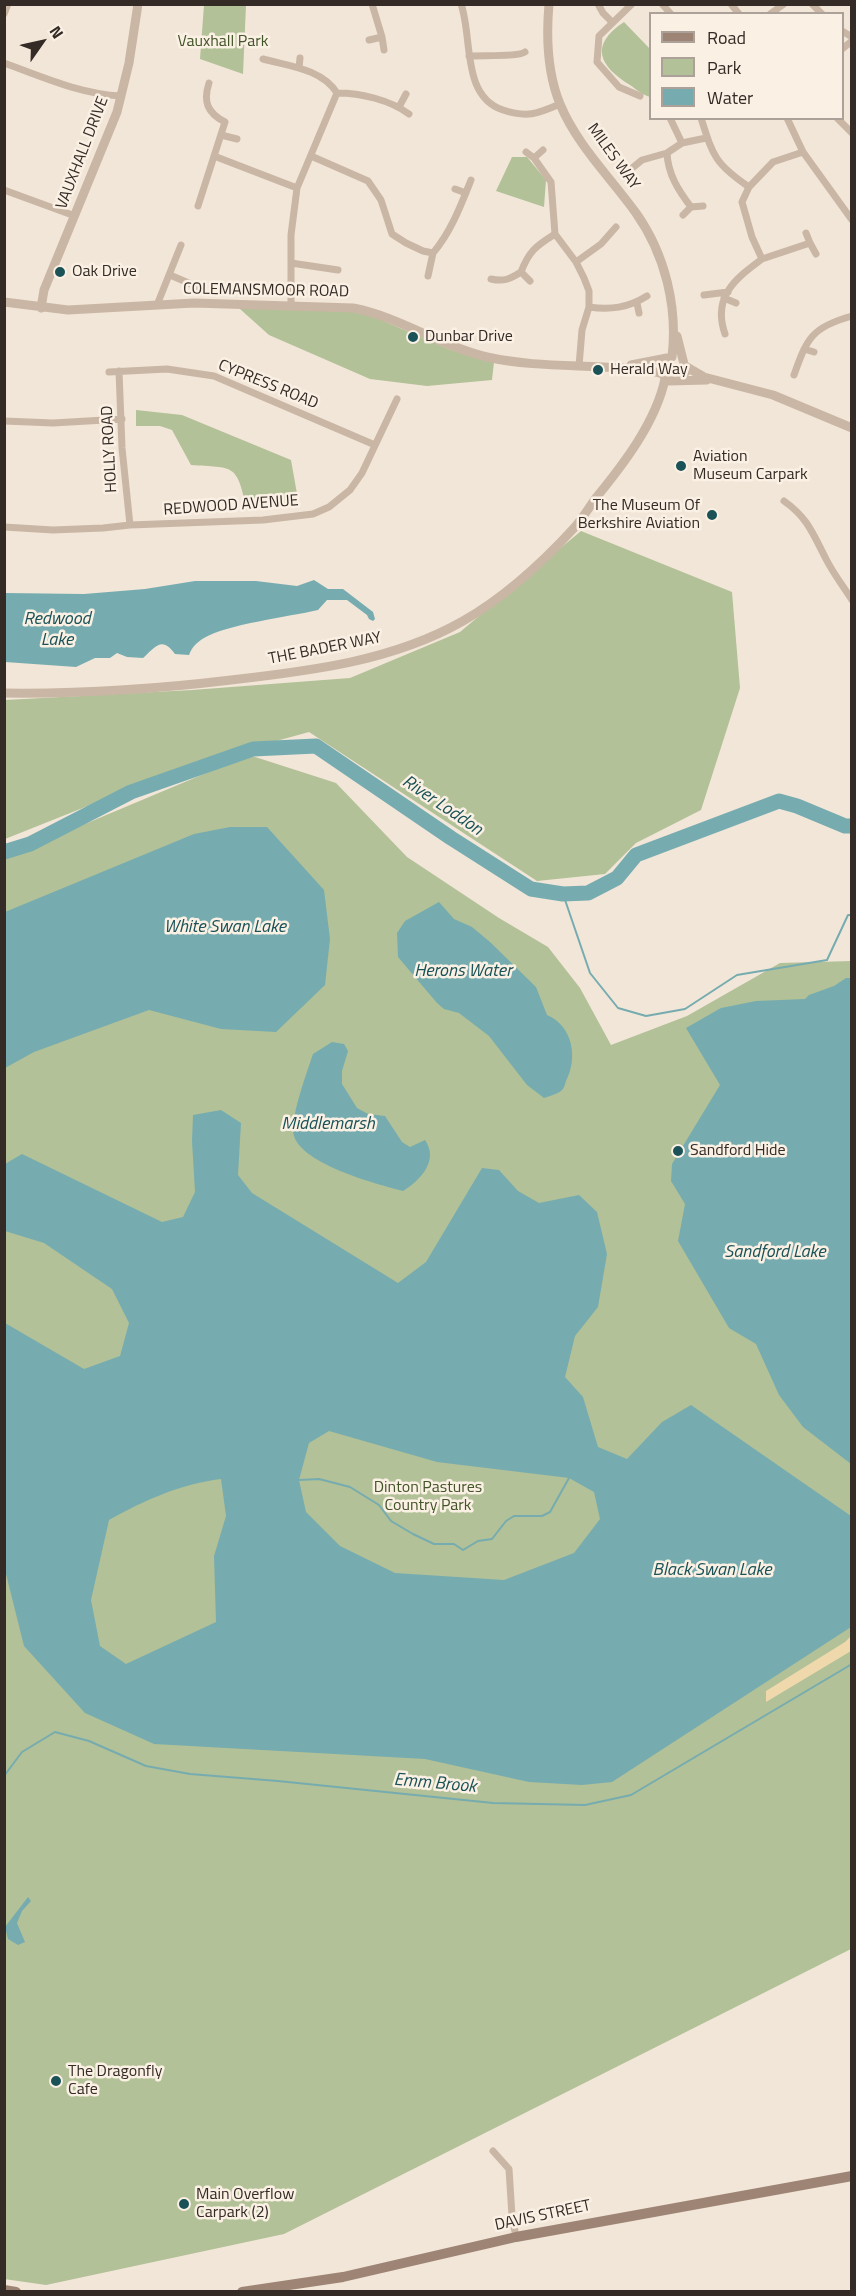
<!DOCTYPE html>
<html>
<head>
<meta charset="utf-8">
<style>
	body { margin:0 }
	#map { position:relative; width:856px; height:2296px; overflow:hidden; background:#f2e6d8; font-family:"Titillium Web",sans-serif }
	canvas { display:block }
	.frame { position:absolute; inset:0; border:6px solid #352b26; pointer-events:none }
	.legend { position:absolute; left:649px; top:12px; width:195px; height:108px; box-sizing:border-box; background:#faf0e4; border:2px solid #aba198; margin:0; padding:8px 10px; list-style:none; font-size:18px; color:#352b26 }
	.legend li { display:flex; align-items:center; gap:12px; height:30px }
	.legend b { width:30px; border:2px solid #aba198 }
	.north { position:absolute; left:12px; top:12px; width:60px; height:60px; -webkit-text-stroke:4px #faf0e4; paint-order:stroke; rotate:56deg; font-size:16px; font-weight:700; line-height:24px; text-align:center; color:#352b26 }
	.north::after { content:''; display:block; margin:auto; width:21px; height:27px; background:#352b26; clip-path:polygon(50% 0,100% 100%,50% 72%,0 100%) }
</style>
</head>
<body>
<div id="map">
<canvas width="856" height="2296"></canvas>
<div class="frame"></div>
<ul class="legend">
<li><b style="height:8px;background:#9e8475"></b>Road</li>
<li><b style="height:16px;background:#b2c197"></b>Park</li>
<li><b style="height:16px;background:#76acb0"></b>Water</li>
</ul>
<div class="north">N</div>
</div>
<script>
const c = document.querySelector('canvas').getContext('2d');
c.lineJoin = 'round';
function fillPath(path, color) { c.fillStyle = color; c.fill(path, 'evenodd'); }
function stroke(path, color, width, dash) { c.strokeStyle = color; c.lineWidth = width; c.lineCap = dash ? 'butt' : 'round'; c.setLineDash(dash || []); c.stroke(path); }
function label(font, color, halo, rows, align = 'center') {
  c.font = font + ' "Titillium Web",sans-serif'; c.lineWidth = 5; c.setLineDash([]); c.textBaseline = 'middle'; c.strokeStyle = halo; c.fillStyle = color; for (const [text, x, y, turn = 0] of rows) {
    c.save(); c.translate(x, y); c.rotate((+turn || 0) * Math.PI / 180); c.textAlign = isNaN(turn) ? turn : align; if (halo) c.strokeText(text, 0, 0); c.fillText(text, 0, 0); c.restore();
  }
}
fillPath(new Path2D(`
	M204,5h42l-3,69 -43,-15z
	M624,22l26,27v48c-7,-2 -13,-7 -20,-12 -31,-19 -41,-40 -6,-63z
	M512,157h15l19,23 -2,27 -48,-16z
	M259,308l84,2 29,6 79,34 43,12 -2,18 -65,6 -57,-7 -101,-44 -29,-26z
	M136,410l46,5 109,45 8,45 -53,2c-9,-44 -13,-39 -55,-42l-19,-35 -12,-4h-24z
	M581,531l151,61 8,96 -39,122 -65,33 -31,31 -68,7 -228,-149 -116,32 -188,75v-139l187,-10 158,-12 110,-46z
	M249,755l87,28 71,74 92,61 49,29 32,41 31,57 76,-29 93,-53 72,-2 -1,988 -567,285 -238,51 -42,-6v-1421z`), '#b2c197');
fillPath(new Path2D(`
	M851,1636v15l-85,51v-11l79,-49z`), '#efd9ac');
fillPath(new Path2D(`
	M314,580l14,9h15l30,23 2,7 -2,2 -4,-2 -2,-4 -20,-15h-20l-9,10c-30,7 -90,14 -114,28 -8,5 -12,9 -15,17l-14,-1c-13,-18 -19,-8 -32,4l-16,-1 -10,-4 -7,5h-15l-19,9 -71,-5v-69l79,1 61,-5 50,-8h61l41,5z
	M230,827h37l57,63 6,49 -5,46 -49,47 -55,-3 -72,-19 -115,42 -29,16v-156l189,-78z
	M439,902l15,17 18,8 18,15 46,45 11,28c26,11 31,43 19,66 -1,3 -2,7 -4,9 -4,4 -13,6 -18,8l-17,-13 -38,-49 -30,-23 -15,-4 -7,-6 -39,-46 -1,-24 8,-12z
	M846,978h6l-1,486 -48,-37 -24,-32 -23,-51 -27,-16 -51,-87 7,-37 -14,-23 1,-17 48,-79 -34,-57 35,-20 35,-7 49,-2 4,-4 25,-9z
	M332,1042l12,2 4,7 -6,20v13l15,24 11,6 17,2 17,26 8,5 15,-7c14,20 -4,40 -22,51 -26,-7 -108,-28 -110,-60 0,-21 13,-56 20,-77z
	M221,1110l20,13 -3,52 14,18 146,90 28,-21 56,-94 17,2 19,21 21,12 40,-8 18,17 10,42 -9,53 -23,29 -10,41 18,20 15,50 29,12 35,-37 29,-17 160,111v111l-239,155 -30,3 -53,-3 -104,-23 -271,-15 -69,-31 -61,-67 -19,-76v-247l79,46 36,-13 9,-33 -17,-34 -68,-46 -39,-12v-67l17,-10 140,68 21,-5 12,-25 -3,-51 1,-26zM329,1431l108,31 132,16 25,14 6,27 -26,34 -70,27 -109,-7 -55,-27 -34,-34 -7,-32 10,-37zM221,1479l5,37 -12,40 2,66 -90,42 -26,-18 -9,-46 18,-80c36,-20 71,-36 112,-41z
	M28,1897l3,4 -9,10 -5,12 8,19 -7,3 -10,-6 -3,-12z`), '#76acb0');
stroke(new Path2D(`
	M563,894l27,79 28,35 28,8 39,-7 52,-34 90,-15 21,-45h4
	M299,1480l20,-1 31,8 29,18 12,16 22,13 21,10h20l9,6 15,-9 14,-2 14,-18 8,-5h28l8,-4 19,-34
	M4,1776l18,-24 33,-20 34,9 57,25 44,8 88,7 215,22 92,2 46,-10 221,-131`), '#76acb0', 2);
stroke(new Path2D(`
	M4,852l26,-8 101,-52 122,-43 63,-3 135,92 80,51 32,5 25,-1 29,-15 19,-23 143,-54 18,5 48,20h7`), '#76acb0', 15);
stroke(new Path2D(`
	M372,4l10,33 2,13
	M461,4c12,34 0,92 42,106 24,8 34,4 57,-6
	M598,4l5,9 9,9
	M632,4l-33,32 -2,26 22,25 21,9
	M662,4l9,10
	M731,4l8,10
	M812,4l10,10
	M4,14l4,-10
	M770,14l14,-10
	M842,31l10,6
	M369,40l13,-3
	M842,49l10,-8
	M469,56c14,-1 49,1 56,-4
	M263,59c26,7 59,10 74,34l-40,95 -6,47v71
	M4,63c39,14 76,31 117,33
	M299,68l1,-10
	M337,93c24,0 53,7 72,21
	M399,107l7,-13
	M670,118l12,25
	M701,118c12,38 14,46 48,69
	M787,118l16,34 49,68
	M837,118l15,15
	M221,135l16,4
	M543,150l-9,8 17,24 4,52 21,28 8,16 5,13v16l-7,23 -3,36
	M526,152l8,6
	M214,156l83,32
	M311,156l57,25 13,19 11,34 14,9 17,8 10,2c18,-21 28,-48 38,-73
	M631,169l11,-9 25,-7
	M455,189l11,4
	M4,190l71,26
	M198,206l27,-84c-18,-9 -22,-21 -16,-39
	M703,206l-12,1c-13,-17 -23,-33 -24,-54l15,-10 24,-5
	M683,215l8,-8
	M806,233l4,10
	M762,259l48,-16 6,11
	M576,262l25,-18 15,-17
	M291,263l47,7
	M170,275l28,12
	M428,276l5,-23
	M491,279c13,3 19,0 30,-7
	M530,281l-9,-9c8,-21 15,-26 34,-38
	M704,295l24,-3
	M724,298l12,5
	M637,303l2,10
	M157,305l24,-60
	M589,307c21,3 39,1 58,-11
	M725,334c-13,-37 10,-55 37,-75l-10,-22 -10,-35 7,-15 24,-25 30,-10
	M804,349l10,3
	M119,371l3,77 8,77
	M109,372l58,-3 47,7 161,69
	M794,375c13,-37 18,-48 58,-59
	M4,421l49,2 69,-4
	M784,501c24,17 29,33 42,58 7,14 17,27 26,41
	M4,527l49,3 50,-2 27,-3 133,-5 50,-6 16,-7 21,-17 12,-17 35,-74
	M493,2151l16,18 3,47 4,21`), '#cab6a4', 7);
stroke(new Path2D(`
	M549,4c-3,34 -2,68 11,100 17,41 50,73 76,109 29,41 42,94 36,144
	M4,302l64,8 126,-7 159,5c47,9 87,38 134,49 57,13 117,5 174,16
	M41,308l3,-18 73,-178 12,-49 9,-59
	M677,336l9,36
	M664,360l-3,13 8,8 38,-1
	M631,365l36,-7
	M685,366l19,11 69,18 79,33
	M4,693c76,1 152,-4 227,-13 79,-9 162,-19 232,-59 42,-24 78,-57 111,-93 8,-9 14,-19 21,-29 28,-34 61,-77 70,-120`), '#cab6a4', 9);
stroke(new Path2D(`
	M4,2290l12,2
	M242,2292l101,-15 173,-40 336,-61`), '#9e8475', 10);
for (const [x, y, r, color] of [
	[60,272,6,"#1a5257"],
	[413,337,6,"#1a5257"],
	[598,370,6,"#1a5257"],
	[681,466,6,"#1a5257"],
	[712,515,6,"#1a5257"],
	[678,1151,6,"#1a5257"],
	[56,2081,6,"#1a5257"],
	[184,2204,6,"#1a5257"]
]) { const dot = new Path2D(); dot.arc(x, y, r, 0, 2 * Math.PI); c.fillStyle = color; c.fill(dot); stroke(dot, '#faf0e4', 2); }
label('16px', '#435429', '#faf0e4', [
	["Vauxhall Park",223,42],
	["Dinton Pastures",428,1488],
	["Country Park",428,1506]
]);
label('16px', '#352b26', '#faf0e4', [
	["VAUXHALL DRIVE",83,153,-69],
	["MILES WAY",613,157,54],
	["COLEMANSMOOR ROAD",266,291,1],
	["CYPRESS ROAD",268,385,22],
	["HOLLY ROAD",110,449,-93],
	["REDWOOD AVENUE",231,506,-4],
	["THE BADER WAY",325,649,-11],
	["DAVIS STREET",543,2216,-12]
]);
label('16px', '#352b26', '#faf0e4', [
	["Oak Drive",72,272],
	["Dunbar Drive",425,337],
	["Herald Way",610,370],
	["Aviation",693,457],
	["Museum Carpark",693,475],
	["The Museum Of",700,506,"right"],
	["Berkshire Aviation",700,524,"right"],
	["Sandford Hide",690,1151],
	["The Dragonfly",68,2072],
	["Cafe",68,2090],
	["Main Overflow",196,2195],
	["Carpark (2)",196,2213]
], 'left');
label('italic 18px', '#1a5257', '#faf0e4', [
	["Redwood",57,620],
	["Lake",57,641],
	["River Loddon",442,806,34],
	["White Swan Lake",225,928],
	["Herons Water",463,972],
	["Middlemarsh",328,1125],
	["Sandford Lake",775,1253],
	["Black Swan Lake",712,1571],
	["Emm Brook",435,1784,5]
]);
</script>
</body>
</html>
